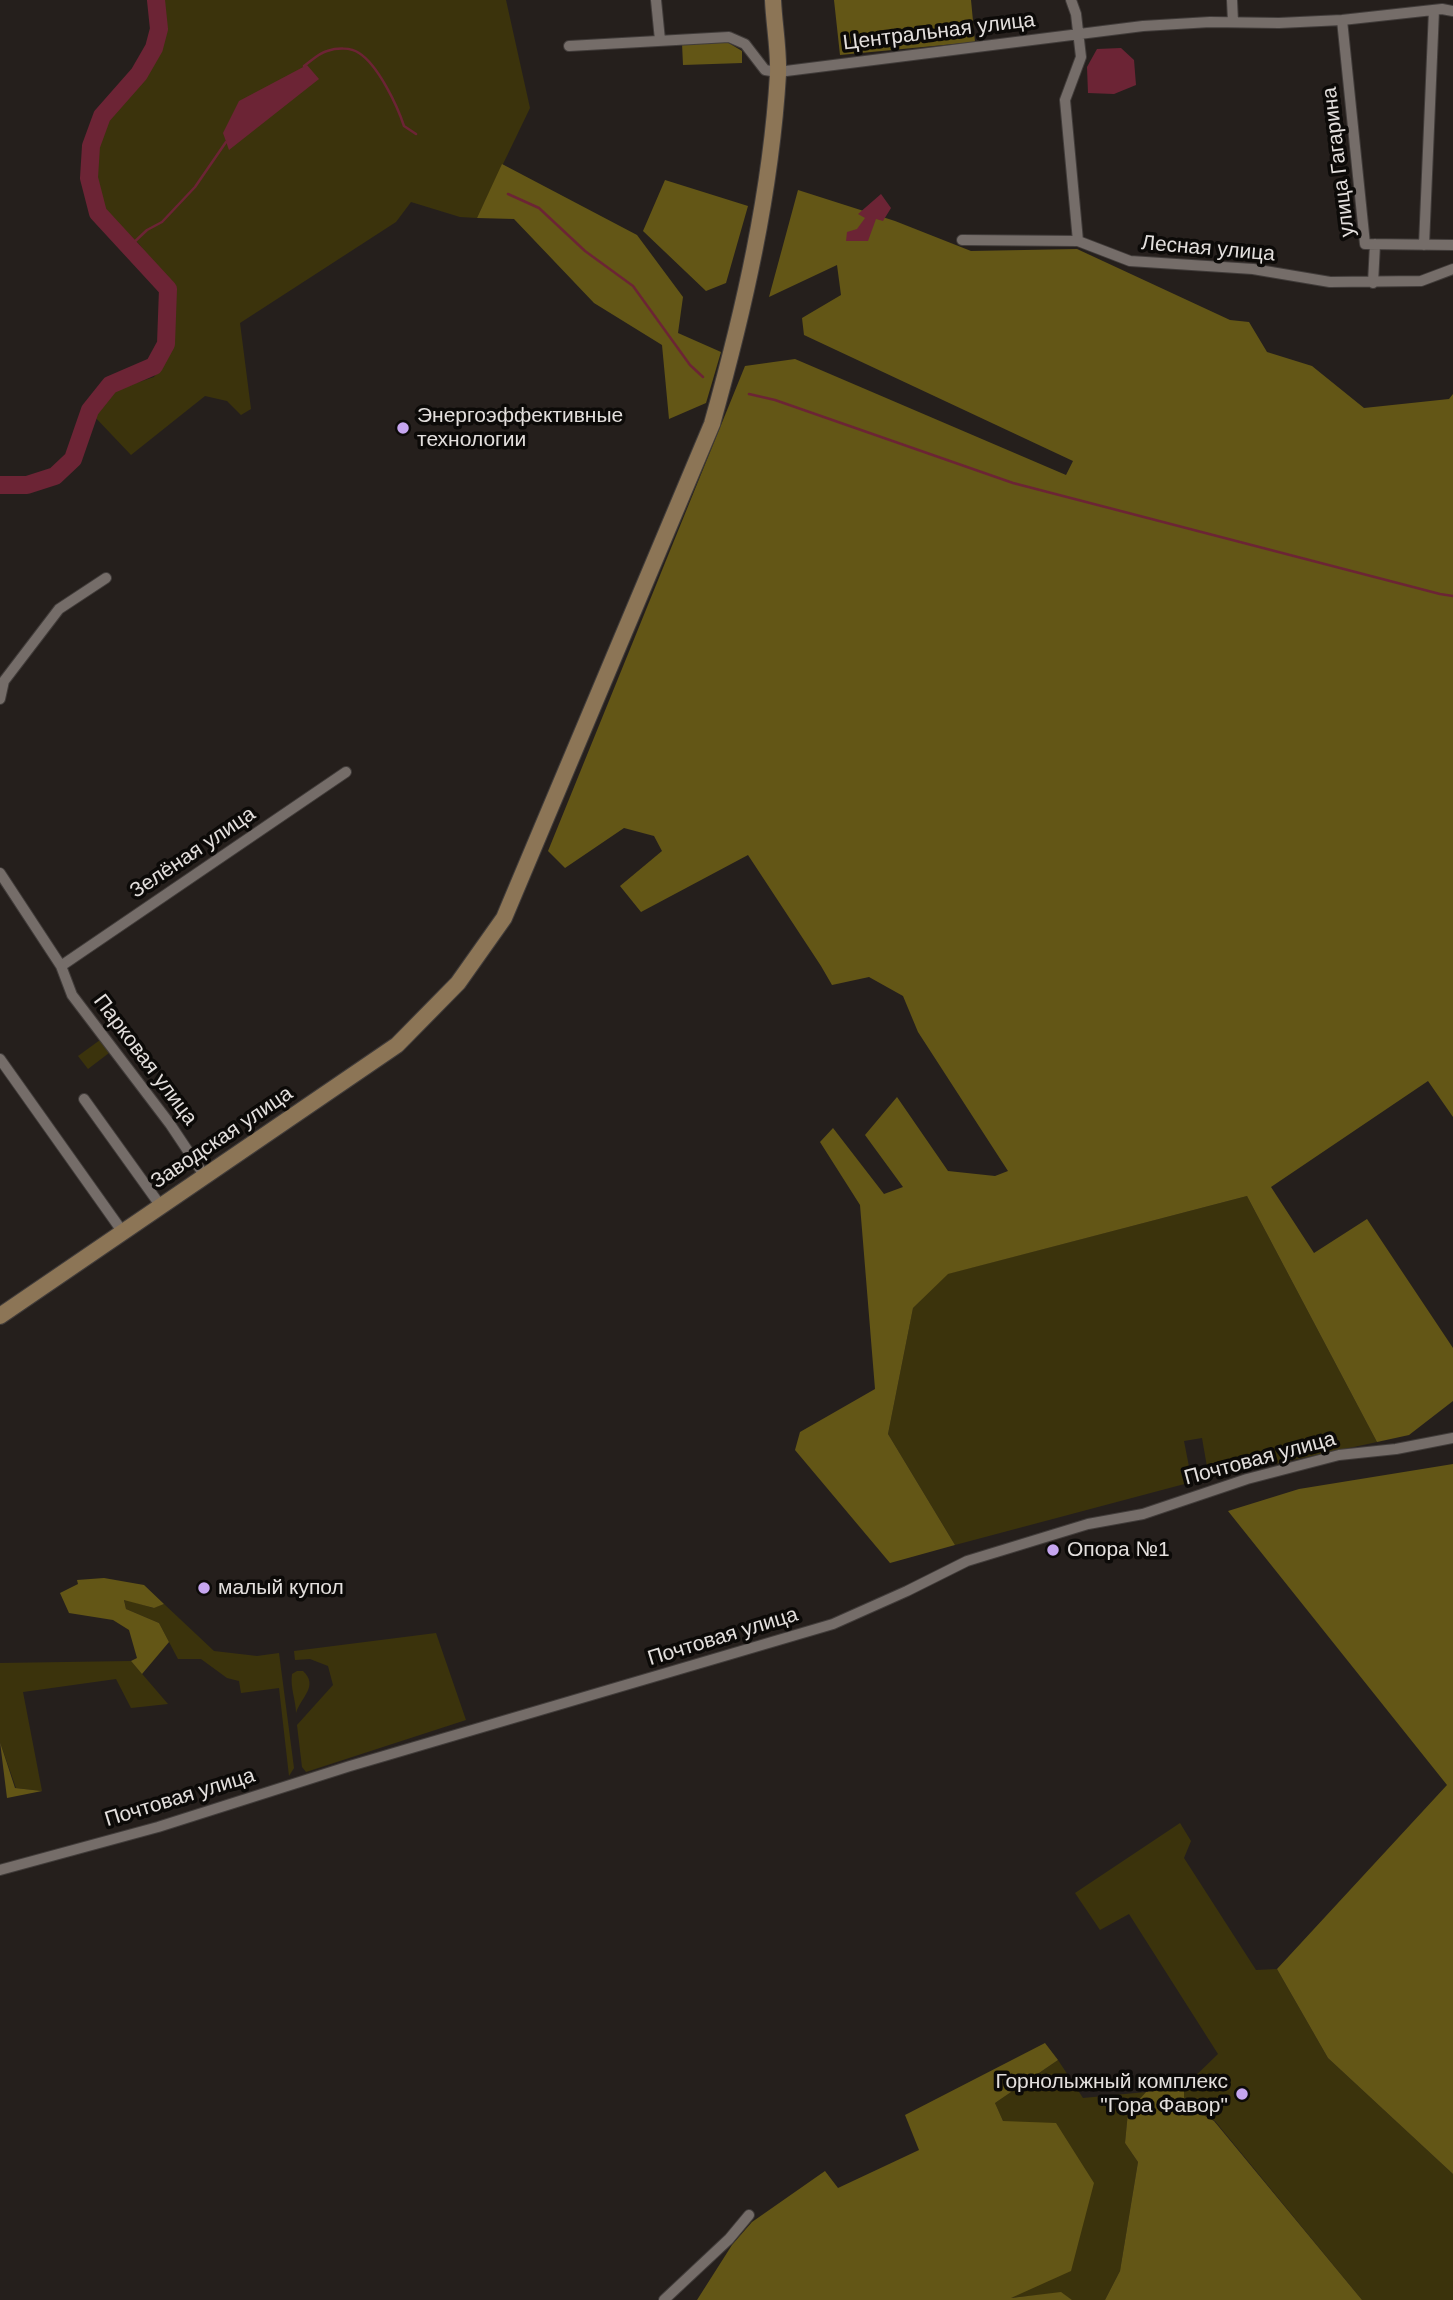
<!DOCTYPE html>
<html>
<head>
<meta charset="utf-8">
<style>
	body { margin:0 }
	canvas { display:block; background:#251f1c }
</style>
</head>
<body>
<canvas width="1453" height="2300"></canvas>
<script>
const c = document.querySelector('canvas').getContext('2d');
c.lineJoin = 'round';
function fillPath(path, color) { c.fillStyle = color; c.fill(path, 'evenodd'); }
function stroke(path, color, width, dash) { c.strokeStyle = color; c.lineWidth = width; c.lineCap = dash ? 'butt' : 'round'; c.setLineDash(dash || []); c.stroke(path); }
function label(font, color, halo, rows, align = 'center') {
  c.font = font + ' Helvetica,sans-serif'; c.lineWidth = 7; c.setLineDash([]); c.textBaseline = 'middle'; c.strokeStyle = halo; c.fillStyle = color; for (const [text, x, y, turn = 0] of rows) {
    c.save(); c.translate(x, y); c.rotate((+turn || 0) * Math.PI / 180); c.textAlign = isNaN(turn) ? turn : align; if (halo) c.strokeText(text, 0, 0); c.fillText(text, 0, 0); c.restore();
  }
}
fillPath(new Path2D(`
	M163,0h343l24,108 -53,110 -17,-1 -49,-15 -15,20 -156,101 11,86 -10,6 -14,-14 -22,-5 -74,59 -38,-40 20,-24 41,-14 18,-32 2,-55 -35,-46 -35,-33 -8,-35 1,-29 10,-27 40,-45 13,-27 3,-15z
	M100,1040l9,13 -21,16 -10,-13z
	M1247,1196l130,246 -168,36 -7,-40 -18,3 8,41 -237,63 -67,-111 25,-126 34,-34z
	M124,1599l29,9 11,-4 50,47 43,5 22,-3 15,115 -5,8 -10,-88 -38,5 -2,-12 -12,-3 -26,-19h-23l-19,-36 -33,-14z
	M436,1633l30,87 -160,52 -4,-5 -5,-42 36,-40 -5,-19 -18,-7 -15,1 -1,-9z
	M131,1661l37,43 -37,4 -15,-29 -93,13 19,99 -26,-3 -16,-46v-79z
	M297,1671h6c16,15 -2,26 -7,42 0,-13 -6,-25 -4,-39z
	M1180,1823l11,18 -7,17 72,112 21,-1 51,89 125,116v126h-91l-147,-179 -31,-17v-17l34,-33 -89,-140 -29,16 -25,-37z
	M1058,2060l25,38 63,-6 -18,20 -3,31 13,19 -18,109 -15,29h-33l-11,-7 -53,5 -5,-177 -8,-18z`), '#3b330c');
fillPath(new Path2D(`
	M834,0h137l4,42 -135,13z
	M727,42l15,9v12l-59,2 -1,-22z
	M502,164l135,71 46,62 -5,36 43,19 -15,51 -37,16 -7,-74 -68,-42 -80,-84 -37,-1z
	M665,180l83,26 -22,77 -20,8 -63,-60z
	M798,190l97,31 76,30 106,-2 153,71 19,2 18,30 45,14 52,42 85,-9 4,-5v723l-25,-36 -157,106 43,66 53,-34 86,129v53l-44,34 -32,7 -130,-246 -299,78 -35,34 -25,126 67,111 -65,18 -95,-113 5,-18 75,-43 -15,-184 -40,-63 13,-14 51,66 19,-7 -38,-52 32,-38 51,74 47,5 13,-5 -90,-139 -15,-36 -34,-19 -37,8 -11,-19 -73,-111 -107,57 -21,-26 42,-35 -8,-15 -30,-8 -59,40 -17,-17 197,-485 50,-7 271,116 7,-14 -269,-126 -2,-17 39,-23 -4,-30 -68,32z
	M1453,1464v710l-125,-116 -51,-89 170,-184 -219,-274 71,-22z
	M104,1578l40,7 20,19 -10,4 -30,-8 2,9 33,14 10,19 -27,32 -11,-13 6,-3 -8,-28 -16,-10 -44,-7 -9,-20 18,-9 -1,-4z
	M0,1742l15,46 27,3 -35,7z
	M1045,2043l13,17 -63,43 8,18 53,2 38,60 -23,88 -60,27 50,-6 11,8h-375l35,-55 20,-23 73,-51 13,17 81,-38 -14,-35z
	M1184,2087v17l30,17 148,179h-257l15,-29 18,-109 -13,-19 3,-31 18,-20z`), '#635616');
fillPath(new Path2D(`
	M1121,48l13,12 2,25 -22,9 -26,-1 -1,-26 10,-18z
	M307,65l12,14 -90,71 -6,-17 16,-32z
	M881,194l10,14 -8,13 -7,-2 -8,22h-22l1,-9 10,-3 8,-11 -7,-4z`), '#6c2435');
stroke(new Path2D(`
	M304,66c7,-5 15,-13 23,-15 9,-3 24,-4 32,2 19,12 38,52 45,73l12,8
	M508,194l31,14 46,43 48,35 57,79 13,12
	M130,246l17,-16 15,-8 33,-35 31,-45
	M749,394l26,6 238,83 427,111 13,2`), '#6c2435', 2.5);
stroke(new Path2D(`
	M0,485h27l28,-9 18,-17 17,-49 20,-25 44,-19 12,-22 2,-55 -70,-76 -9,-35 2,-32 11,-30 37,-42 15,-26 5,-19 -3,-29`), '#6c2435', 18);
const street = new Path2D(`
	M656,0l4,40
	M1071,0l5,14 5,43 -16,43 13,141
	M1232,0l1,22
	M1342,20l23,224 88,1
	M569,46l160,-9 16,7 20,26 13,2 365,-46 67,-4 69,1 63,-3 100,-11 11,2
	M962,240l116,1 52,20 123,8 77,13 91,-1 32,-12
	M1424,245l10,-235
	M1373,283l2,-39
	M0,699l4,-18 55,-72 47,-31
	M0,873l61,93 11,29 98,129 34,51
	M61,966l285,-194
	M0,1059l122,172
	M84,1099l76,106
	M0,1870l158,-43 192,-61 483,-142 74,-33 60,-30 121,-37 55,-10 104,-35 92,-24 57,-6 57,-11
	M664,2300l65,-61 20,-24`);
const secondary = new Path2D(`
	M0,1316l397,-271 61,-62 46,-65 208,-494c32,-114 59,-232 66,-350 1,-24 -4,-50 -5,-74`);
stroke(street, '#413c3a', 12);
stroke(secondary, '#413c3a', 18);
stroke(street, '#756d69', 10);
stroke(secondary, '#8c7556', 16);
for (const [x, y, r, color] of [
	[403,428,7,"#c6a6f0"],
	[1053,1550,7,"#c6a6f0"],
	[204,1588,7,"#c6a6f0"],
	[1242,2094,7,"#c6a6f0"]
]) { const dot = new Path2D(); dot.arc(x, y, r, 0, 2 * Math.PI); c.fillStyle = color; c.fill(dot); stroke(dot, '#0c0a08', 2.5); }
label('21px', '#e3dfdd', '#0c0a08', [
	["Центральная улица",939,32,-7],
	["улица Гагарина",1339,162,-97],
	["Лесная улица",1208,249,5],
	["Зелёная улица",193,853,-34],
	["Парковая улица",145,1060,53],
	["Заводская улица",222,1138,-34],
	["Почтовая улица",1260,1459,-15],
	["Почтовая улица",723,1637,-17],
	["Почтовая улица",180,1798,-17]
]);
label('21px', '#e3dfdd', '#0c0a08', [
	["Энергоэффективные",417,416],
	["технологии",417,440],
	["Опора №1",1067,1550],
	["малый купол",218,1588],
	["Горнолыжный комплекс",1228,2082,"right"],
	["\"Гора Фавор\"",1228,2106,"right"]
], 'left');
</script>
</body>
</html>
